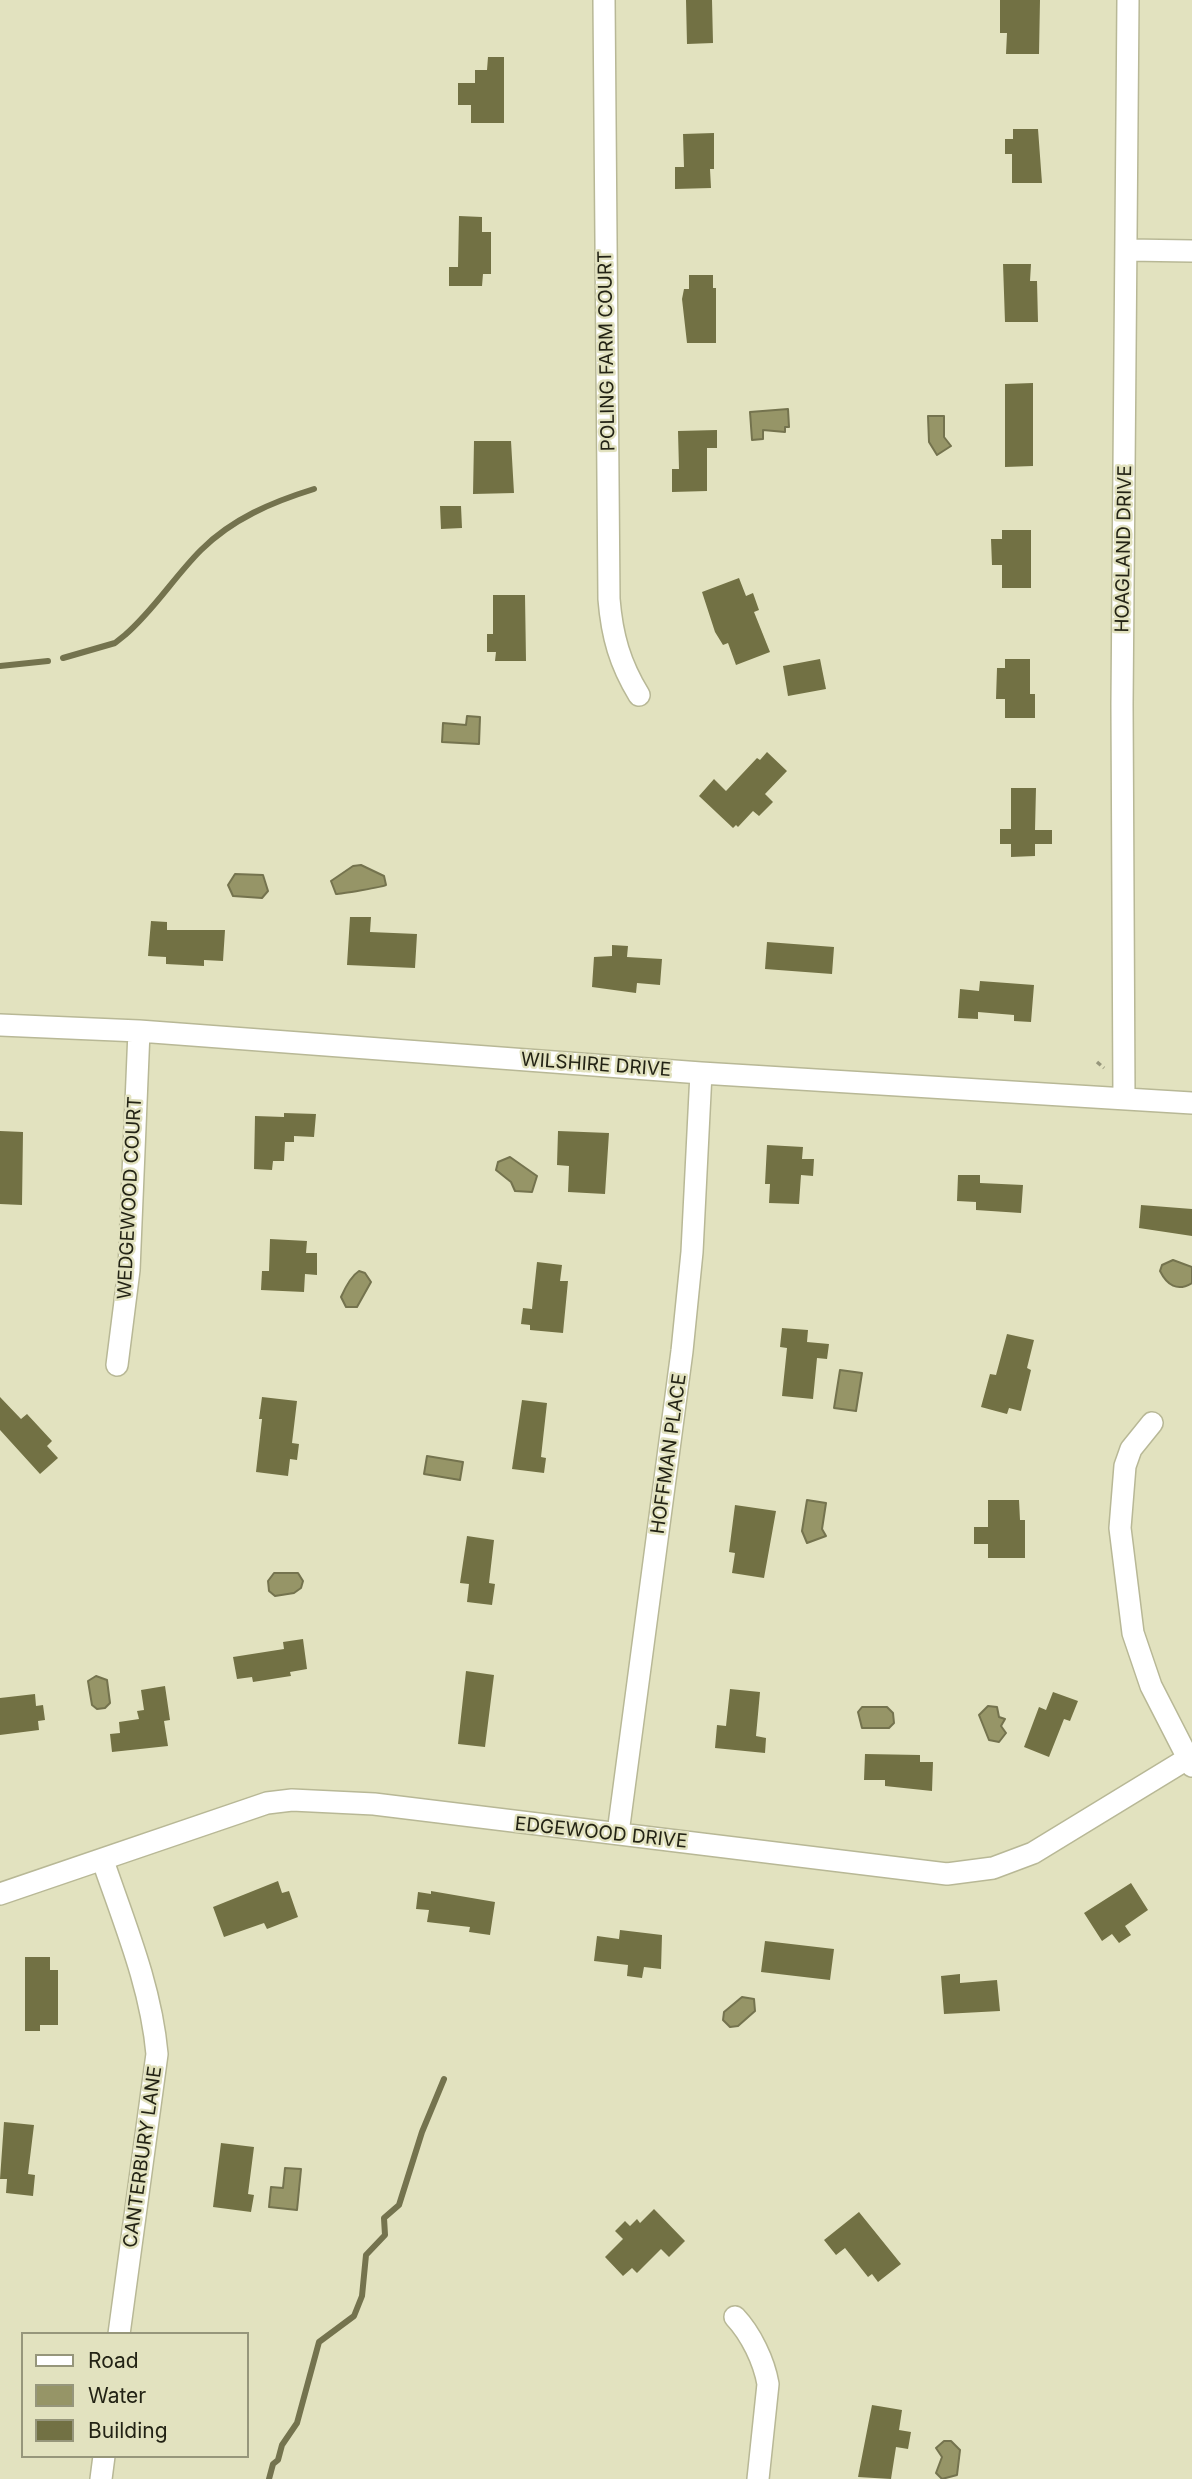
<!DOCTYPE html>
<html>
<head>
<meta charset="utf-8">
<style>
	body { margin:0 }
	#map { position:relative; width:1192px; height:2479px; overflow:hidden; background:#e2e2bf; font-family:Inter,sans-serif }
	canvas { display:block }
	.legend { position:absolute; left:21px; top:2332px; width:228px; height:126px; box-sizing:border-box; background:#e2e2bf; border:2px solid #96967b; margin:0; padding:9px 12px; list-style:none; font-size:21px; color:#232315 }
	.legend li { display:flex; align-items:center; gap:14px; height:35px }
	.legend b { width:35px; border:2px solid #96967b }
</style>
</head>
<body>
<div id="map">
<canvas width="1192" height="2479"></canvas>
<ul class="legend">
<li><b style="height:9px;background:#fff"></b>Road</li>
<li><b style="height:19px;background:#969567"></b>Water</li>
<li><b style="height:19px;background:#727144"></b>Building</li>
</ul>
</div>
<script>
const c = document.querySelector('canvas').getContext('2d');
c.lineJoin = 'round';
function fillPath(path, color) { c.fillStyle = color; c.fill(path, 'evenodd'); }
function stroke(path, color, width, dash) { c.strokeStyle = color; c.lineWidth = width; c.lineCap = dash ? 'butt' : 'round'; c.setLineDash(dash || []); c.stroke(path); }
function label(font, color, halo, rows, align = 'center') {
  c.font = font + ' Inter,sans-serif'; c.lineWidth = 5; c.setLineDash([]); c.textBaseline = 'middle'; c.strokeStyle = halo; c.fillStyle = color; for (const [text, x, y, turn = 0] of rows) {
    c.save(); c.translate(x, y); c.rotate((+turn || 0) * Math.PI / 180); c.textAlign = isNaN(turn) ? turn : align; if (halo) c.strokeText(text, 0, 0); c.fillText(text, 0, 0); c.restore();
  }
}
const water = new Path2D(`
	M788,409l1,18h-4v5l-22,-2v9l-11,1 -2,-28z
	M928,416h16v21l7,9 -14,9 -8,-13z
	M467,716l13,1 -1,27 -37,-2 1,-19 23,2z
	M361,865l23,11 2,9c-3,2 -46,9 -50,9l-5,-13 22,-15z
	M235,874l28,1 5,16 -6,7 -29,-2 -5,-11z
	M510,1157l27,19 -5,16 -17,-1 -4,-9 -15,-12 2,-8z
	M1173,1260l19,7v16c-15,9 -25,2 -32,-12l2,-6z
	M359,1271l6,2 6,9 -14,25h-11l-5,-10c4,-9 10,-21 18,-26z
	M840,1370l22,3 -6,38 -22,-3z
	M427,1456l36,6 -3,18 -36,-6z
	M807,1500l19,3 -4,26 4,7 -19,7 -5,-12z
	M274,1573h24l5,8 -2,7 -7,5 -19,3 -6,-5 -1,-10z
	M96,1676l11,4 3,23 -5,5 -8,1 -5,-4 -4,-24z
	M988,1706l9,1 2,10 6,2 -4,7 5,7 -7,9 -10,-2 -10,-25z
	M862,1707h25l6,6 1,10 -5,5h-27l-4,-16z
	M742,1997l12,2 1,12 -17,15 -8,1 -7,-7 1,-8z
	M285,2168l16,1 -4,41 -28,-3 2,-20 12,1z
	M944,2441h7l9,9 -3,25 -15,4 -6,-6 6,-16 -6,-9z`);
fillPath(water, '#969567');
stroke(water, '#74734e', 2);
stroke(new Path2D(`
	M63,658l52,-15 10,-8c29,-25 49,-58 76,-85 31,-31 71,-48 113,-61
	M0,666l48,-5
	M269,2479l4,-15 5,-4 4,-15 15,-22 22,-81 35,-26 8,-20 4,-41 19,-20 -1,-17 15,-13 23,-73 22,-53`), '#74734e', 6);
fillPath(new Path2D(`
	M686,0h26l1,43 -26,1z
	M1000,0h40l-1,54h-33l1,-21h-7z
	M488,57h16v66h-33v-18h-13v-22h17v-13h12z
	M1013,129h25l4,54h-30v-29h-7v-15h8z
	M714,133v36h-4l1,19 -36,1v-22h9l-1,-33z
	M459,216l23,1v15h9v42h-8l-1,12h-33v-19h9z
	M1003,264h28l-1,17h7l1,41h-33z
	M689,275h24v13h3v55h-29l-5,-44 2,-10h5z
	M1033,383v83l-28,1v-83z
	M717,430v18h-10v43l-35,1v-23h7l-1,-38z
	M474,441h37l3,52 -41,1z
	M440,506h21l1,22 -21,1z
	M1002,530h29v58h-29v-23h-10l-1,-26h11z
	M739,578l7,18 7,-3 6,17 -5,2 16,40 -34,13 -8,-22 -5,2 -8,-13 -13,-40z
	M493,595h32l1,66h-31l1,-9h-9v-18h6z
	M820,659l6,30 -38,7 -5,-30z
	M1005,659h25v35h5v24h-30v-19h-9l1,-31h8z
	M767,752l20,19 -22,23 8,8 -14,14 -6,-5 -15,16 -2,-2 -3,3 -34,-32 15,-17 12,12 31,-33 3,2z
	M1011,788h25l-1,42h17v14h-17v12l-24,1v-13h-11v-15h11z
	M350,917h21l-1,15 47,2 -2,34 -68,-3z
	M151,921l16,1v8h58l-2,31 -19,-1v6l-38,-2v-7l-18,-1z
	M767,942l67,5 -2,27 -67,-5z
	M612,945l16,1 -1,11 35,2 -2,26 -23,-2 -1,10 -44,-6 2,-30 18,-1z
	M980,981l54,4 -3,37 -17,-1v-6l-36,-3v7l-20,-1 2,-29 19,2z
	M284,1113l32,1 -2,23 -20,-1v6h-9l-1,19h-11l-1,9 -18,-1 1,-53 29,1z
	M0,1131l23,1 -1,73 -22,-1z
	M558,1131l51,2 -4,61 -37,-2 1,-26 -12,-1z
	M767,1145l36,2 -1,12h12l-1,17 -12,-1 -2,29 -30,-1 1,-19h-5z
	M958,1175h22v8l43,2 -2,28 -45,-3v-8l-19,-1z
	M1141,1205l51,4v27l-53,-8z
	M270,1239l37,2 -1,12h11v22l-12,-1 -1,18 -43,-2 1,-19h7z
	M537,1262l25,3 -2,16h8l-5,52 -33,-3v-5l-9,-1 2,-16 9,1z
	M782,1328l26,2 -1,12 22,2 -2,15 -10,-1 -4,41 -31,-3 5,-48 -7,-1z
	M1007,1334l27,6 -7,28 4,2 -10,41 -12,-3 -2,6 -26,-7 9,-33 6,1z
	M0,1397l21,22 6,-5 25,27 -5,5 11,12 -18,16 -40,-44z
	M262,1397l35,4 -5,42 7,1 -2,16 -7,-1 -2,17 -32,-4 6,-53h-3z
	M522,1400l25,3 -6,54 5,1 -2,15 -32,-4z
	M988,1500h31l1,20h5v38h-37v-14h-14v-17h14z
	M735,1505l41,6 -12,67 -32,-5 3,-20 -6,-1z
	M467,1536l27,4 -5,43 6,1 -3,21 -25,-3 2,-18 -9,-1z
	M303,1639l4,30 -17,3 1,4 -13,2 -25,4 -1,-5 -15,2 -4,-22 51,-8 -1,-7z
	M466,1671l28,4 -9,72 -27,-3z
	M165,1686l5,34 -6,1 4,25 -56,6 -2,-18 10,-1 -1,-11 20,-3 -2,-8 7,-1 -3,-20z
	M730,1689l30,3 -4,44 10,2 -1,15 -50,-5 2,-23 9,1z
	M1053,1692l25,9 -8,20 -6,-2 -15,38 -25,-10 15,-40 7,3z
	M35,1694l1,12 7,-1 2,15 -7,1 1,9 -39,5v-37z
	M865,1754l55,1v7h13l-1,29 -47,-5v-6h-21z
	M278,1881l4,12 7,-2 9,26 -31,12 -3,-6 -40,14 -11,-30z
	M1131,1883l17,27 -23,16 6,9 -12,8 -7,-9 -10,7 -18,-28z
	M431,1891l64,11 -5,33 -21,-3 1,-5 -43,-5 2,-12 -13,-1 2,-17 13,2z
	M620,1930l42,5 -1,34 -17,-2 -2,11 -15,-2 1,-11 -34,-4 3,-25 22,3z
	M765,1941l69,8 -4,31 -69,-8z
	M25,1957h25v13h8v55h-18v6h-15z
	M960,1974v9l37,-3 3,31 -56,3 -3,-38z
	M4,2122l30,3 -6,49 7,1 -2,21 -27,-3 1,-14h-7z
	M221,2143l33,4 -6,47 6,1 -3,17 -38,-5z
	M654,2209l31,32 -16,16 -8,-8 -24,24 -5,-5 -9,8 -18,-19 18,-18 -8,-8 10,-10 5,5 7,-7 3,4z
	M859,2212l42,52 -23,18 -6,-8 -4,3 -23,-29 -9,7 -12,-15z
	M872,2405l30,5 -3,20 12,2 -3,17 -12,-2 -5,32 -33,-2z`), '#727144');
const minor = new Path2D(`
	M604,0l5,599c3,37 11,65 30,96
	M1128,250l64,1
	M0,1025l139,6 562,42 491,30
	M1124,1098l-2,-394 6,-704
	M117,1365l12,-95 10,-239
	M1152,1423l-21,26 -6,17 -5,62 13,105 18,53 41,80
	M618,1833l64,-482 10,-99 9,-179
	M103,1861c22,64 48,126 54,193l-38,280
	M0,1894l267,-91 25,-3 82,4 573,70 46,-6 40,-15 154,-94
	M735,2317c16,17 29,44 33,67l-10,95
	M101,2479l3,-23`);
stroke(minor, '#b8b896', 24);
stroke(new Path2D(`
	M1097,1062l7,6`), '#97977c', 3.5, [5, 3.5]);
stroke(minor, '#fff', 21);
label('19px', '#232315', '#e2e2bf', [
	["POLING FARM COURT",607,351,-91],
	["HOAGLAND DRIVE",1124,549,-89],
	["WILSHIRE DRIVE",596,1065,4],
	["WEDGEWOOD COURT",130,1198,-87],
	["HOFFMAN PLACE",669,1454,-82],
	["EDGEWOOD DRIVE",601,1833,6],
	["CANTERBURY LANE",143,2157,-82]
]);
</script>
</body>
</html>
